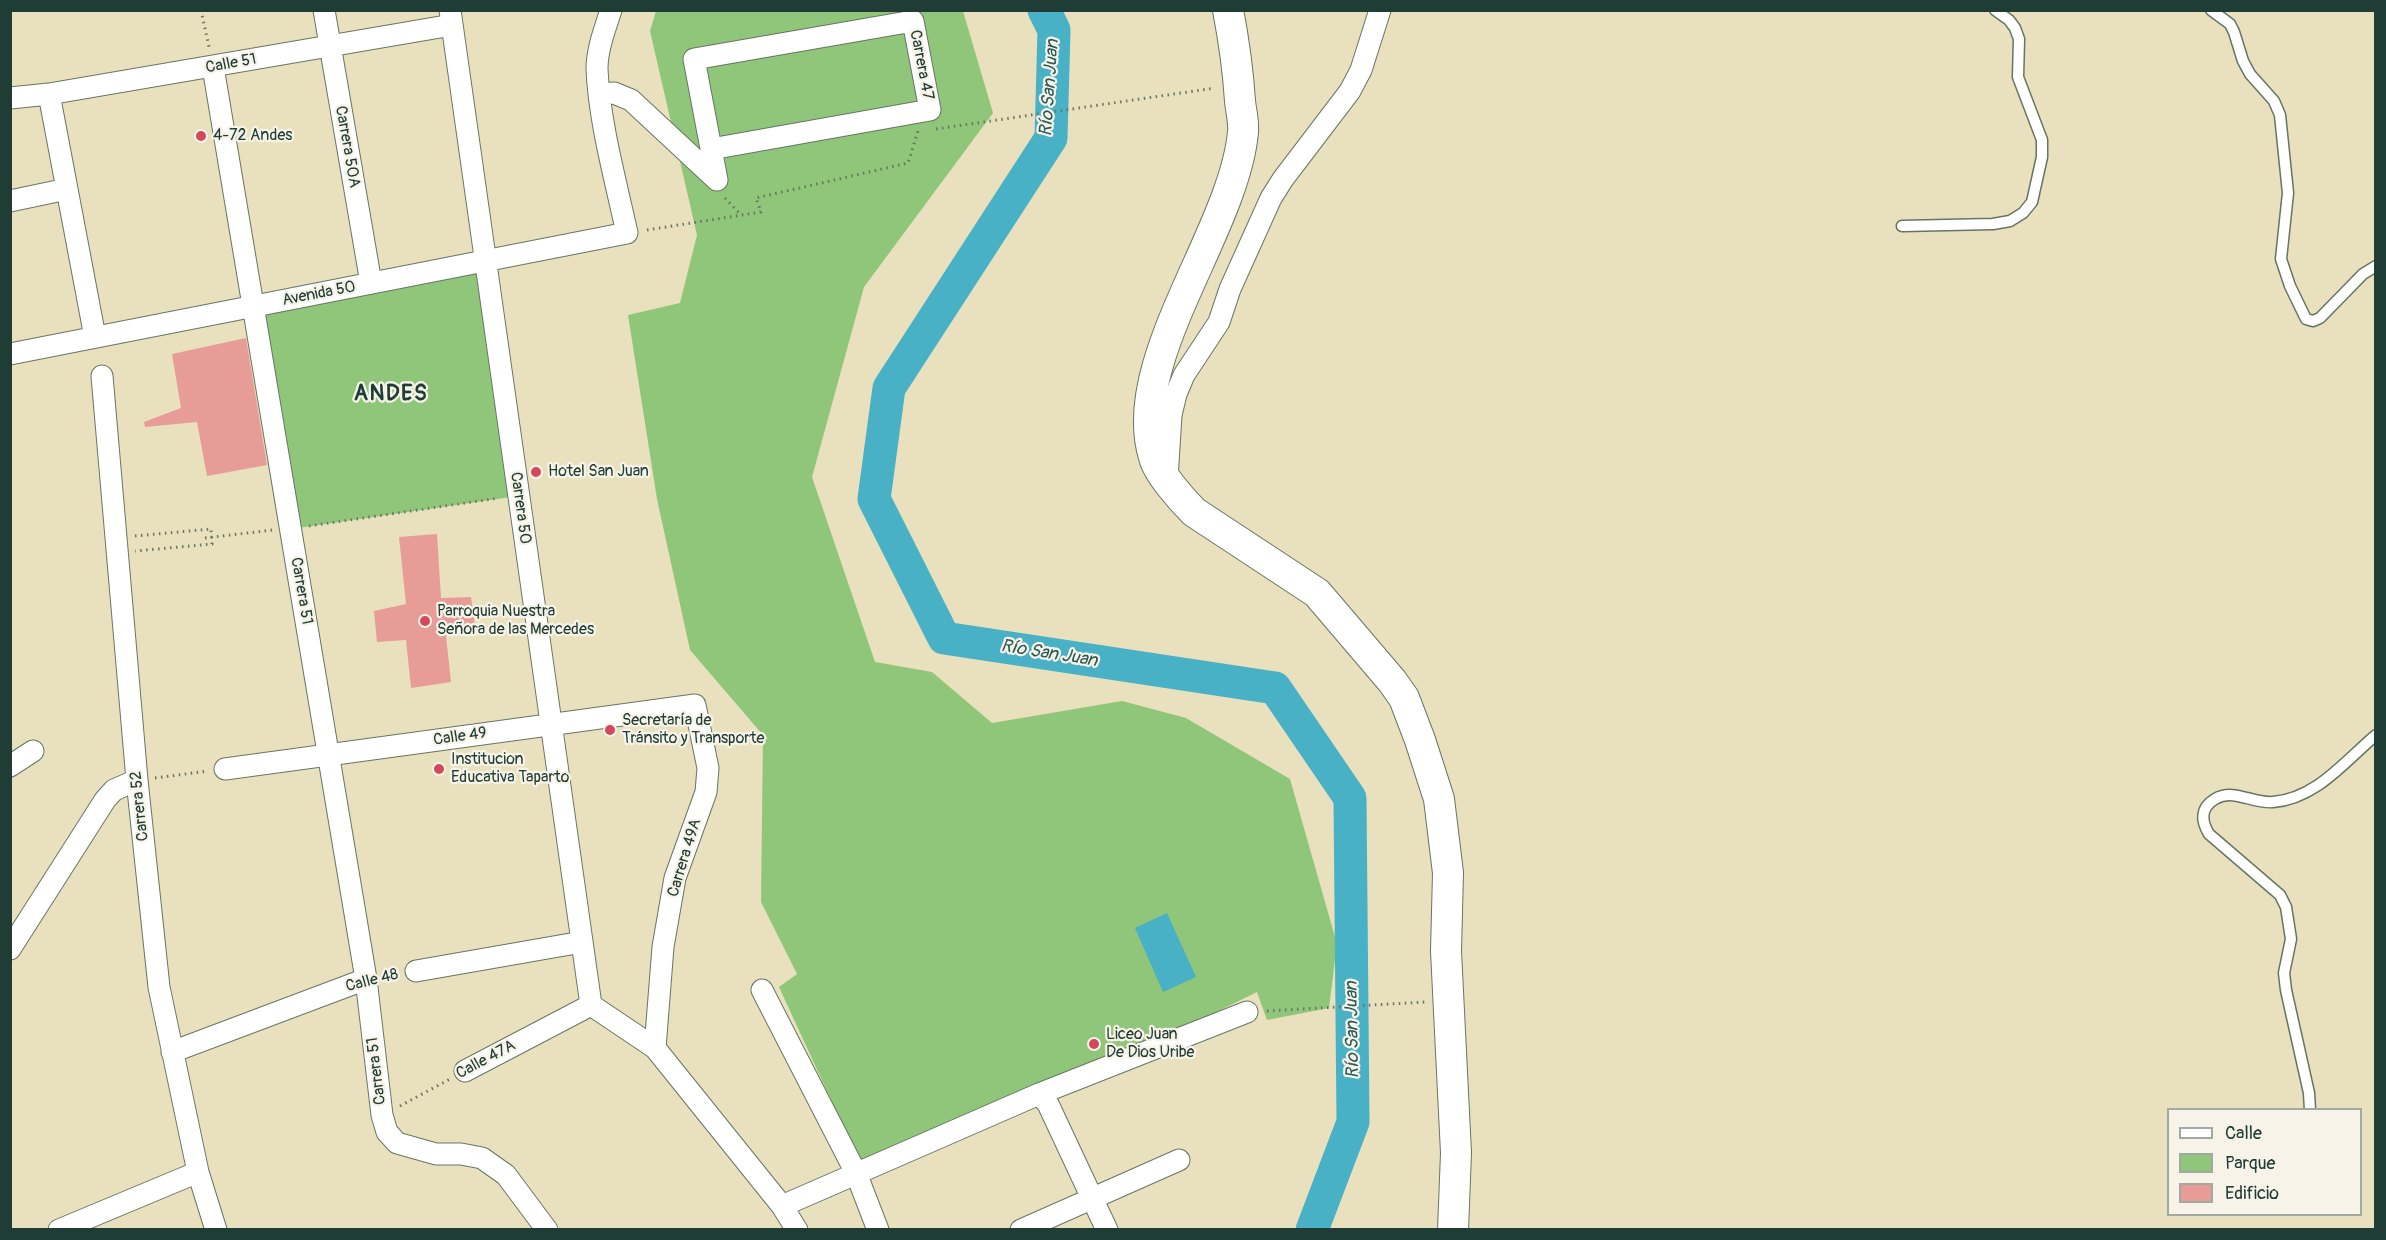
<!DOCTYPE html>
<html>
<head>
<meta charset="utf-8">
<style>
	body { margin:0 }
	#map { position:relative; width:2386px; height:1240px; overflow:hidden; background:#e9e0bd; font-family:Pangolin,sans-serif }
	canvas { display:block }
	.frame { position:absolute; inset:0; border:12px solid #1f3d34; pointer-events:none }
	.legend { position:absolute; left:2167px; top:1108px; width:195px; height:108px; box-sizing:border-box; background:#f7f3e8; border:2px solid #a1aaa0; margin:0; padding:8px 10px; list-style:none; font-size:18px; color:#1f3d34 }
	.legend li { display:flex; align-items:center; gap:12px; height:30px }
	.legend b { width:30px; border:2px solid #a1aaa0 }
</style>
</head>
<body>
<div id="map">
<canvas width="2386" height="1240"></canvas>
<div class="frame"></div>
<ul class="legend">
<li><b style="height:8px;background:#fff"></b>Calle</li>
<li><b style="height:16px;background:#90c679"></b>Parque</li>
<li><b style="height:16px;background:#e79c98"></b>Edificio</li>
</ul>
</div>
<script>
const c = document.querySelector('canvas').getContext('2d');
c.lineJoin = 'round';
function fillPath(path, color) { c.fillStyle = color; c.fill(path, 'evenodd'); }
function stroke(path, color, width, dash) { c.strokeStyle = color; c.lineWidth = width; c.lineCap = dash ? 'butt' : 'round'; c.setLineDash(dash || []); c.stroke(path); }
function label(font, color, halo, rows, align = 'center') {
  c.font = font + ' Pangolin,sans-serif'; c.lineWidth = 4.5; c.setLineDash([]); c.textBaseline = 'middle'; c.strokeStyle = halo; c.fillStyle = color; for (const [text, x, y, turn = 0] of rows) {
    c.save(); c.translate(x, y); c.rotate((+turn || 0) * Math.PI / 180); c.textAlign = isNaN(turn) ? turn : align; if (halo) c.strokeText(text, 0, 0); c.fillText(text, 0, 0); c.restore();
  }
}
fillPath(new Path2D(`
	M656,11h307l30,102 -129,174 -52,190 63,185 57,10 60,51 130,-22 64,17 104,61 47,165 -8,64 -62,12 -10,-28 -71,35 -326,136 -81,-176 18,-13 -36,-72 2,-167 -73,-85 -33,-151 -29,-184 52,-12 17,-68 -47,-204z
	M485,261l33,235 -227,33 -38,-223z`), '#90c679');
fillPath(new Path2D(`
	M1167,913l29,64 -33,15 -28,-64z`), '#48b1c6');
stroke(new Path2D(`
	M1044,10l10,20 -3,108 -162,250 -15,111 70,139 331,50 75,110 3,324 -41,108`), '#48b1c6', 33);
fillPath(new Path2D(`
	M246,338l21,127 -60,11 -10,-54 -52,5 -1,-5 37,-14 -9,-54z
	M437,534l4,64 30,-1 5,35 -30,4 5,46 -40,6 -5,-48 -29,2 -3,-31 32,-7 -7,-67z`), '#e79c98');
const lane = new Path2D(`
	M2211,10l19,14 4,8 9,29 7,13 24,27 6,14 8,78 -7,66 9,27 16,33 7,2 7,-3 43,-44 13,-8
	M1902,226l91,-2 17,-3 13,-8 9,-11 10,-45v-17l-24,-63 1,-38 -4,-11 -6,-8 -14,-10
	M2310,1110l-1,-17 -23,-103 -2,-17 7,-34 -5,-32 -6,-12 -71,-61c-8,-13 -9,-26 6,-35 19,-11 38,5 58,3 43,-3 72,-41 103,-67`);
const street = new Path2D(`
	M324,10l47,273
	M450,10l141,995
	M213,67l153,912 16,136 5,17 10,11 39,11h25l21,4 24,17 41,55
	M49,94l46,243
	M600,94l14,-1 17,7 86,80
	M10,98l39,-4 403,-69
	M711,149l219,-39 -17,-89 -219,38 23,121
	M10,201l57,-12
	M10,354l617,-121c-11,-51 -28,-112 -30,-164 0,-20 8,-40 14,-59
	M102,376l35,404 22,207 39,185 18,58
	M1167,479l4,-64 5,-21 8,-19 35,-53 11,-33 41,-91 12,-19 67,-88 11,-21 19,-60
	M10,766l23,-15
	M225,769l470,-64 13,63 -2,24 -31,86 -12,69 -8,101
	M10,949l95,-149 9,-10 23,-10
	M416,971l166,-29
	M762,990l94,183 22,57
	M591,1005l64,43 127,158 15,24
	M172,1052l194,-73
	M465,1071l126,-66
	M1039,1094l9,10 59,126
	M782,1206l257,-112 208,-82
	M59,1230l139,-58
	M1021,1230l158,-70`);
const secondary = new Path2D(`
	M1228,10c6,31 10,60 12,91 1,10 4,21 3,31 -9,99 -119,230 -89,325 4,16 28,43 40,55l123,81 75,88 12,17 16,42 19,59 9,74 -2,78 10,202 -3,77`);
stroke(lane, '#667664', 13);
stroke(street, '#667664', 23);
stroke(secondary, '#667664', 32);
stroke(new Path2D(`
	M201,10l8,37
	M936,129l279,-41
	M725,198l16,17
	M647,230l114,-18 -5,-14 152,-35 10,-32
	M309,526l190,-28
	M135,536l76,-7 1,15 -77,7
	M205,538l68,-8
	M155,778l53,-7
	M1267,1011l158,-9
	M400,1106l50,-27`), '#667664', 3, [1.5, 4.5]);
stroke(lane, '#fff', 10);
stroke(street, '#fff', 21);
stroke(secondary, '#fff', 30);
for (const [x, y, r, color] of [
	[201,136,6,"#d1495b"],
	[536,472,6,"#d1495b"],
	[425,621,6,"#d1495b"],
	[610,730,6,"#d1495b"],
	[439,769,6,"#d1495b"],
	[1094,1044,6,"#d1495b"]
]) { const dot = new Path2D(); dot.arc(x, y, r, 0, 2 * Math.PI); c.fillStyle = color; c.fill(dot); stroke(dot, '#f7f3e8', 2); }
label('16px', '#1f3d34', '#f7f3e8', [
	["Calle 51",231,64,-10],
	["Carrera 47",921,65,79],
	["Carrera 50A",347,147,80],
	["Avenida 50",319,294,-11],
	["Carrera 50",520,508,82],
	["Carrera 51",301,591,80],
	["Calle 49",460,737,-8],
	["Carrera 52",140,806,-96],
	["Carrera 49A",685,858,-73],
	["Calle 48",372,981,-14],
	["Calle 47A",486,1060,-28],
	["Carrera 51",377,1071,-97]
]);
label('16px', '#1f3d34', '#f7f3e8', [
	["4-72 Andes",213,136],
	["Hotel San Juan",548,472],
	["Parroquia Nuestra",437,612],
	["Señora de las Mercedes",437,630],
	["Secretaría de",622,721],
	["Tránsito y Transporte",622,739],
	["Institucion",451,760],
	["Educativa Taparto",451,778],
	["Liceo Juan",1106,1035],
	["De Dios Uribe",1106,1053]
], 'left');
label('italic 18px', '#295a58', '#f7f3e8', [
	["Río San Juan",1050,88,-86],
	["Río San Juan",1049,654,9],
	["Río San Juan",1353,1030,-91]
]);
c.letterSpacing = '1.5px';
label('bold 22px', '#1f3d34', '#f7f3e8', [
	["ANDES",391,394]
]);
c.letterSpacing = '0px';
</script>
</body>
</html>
